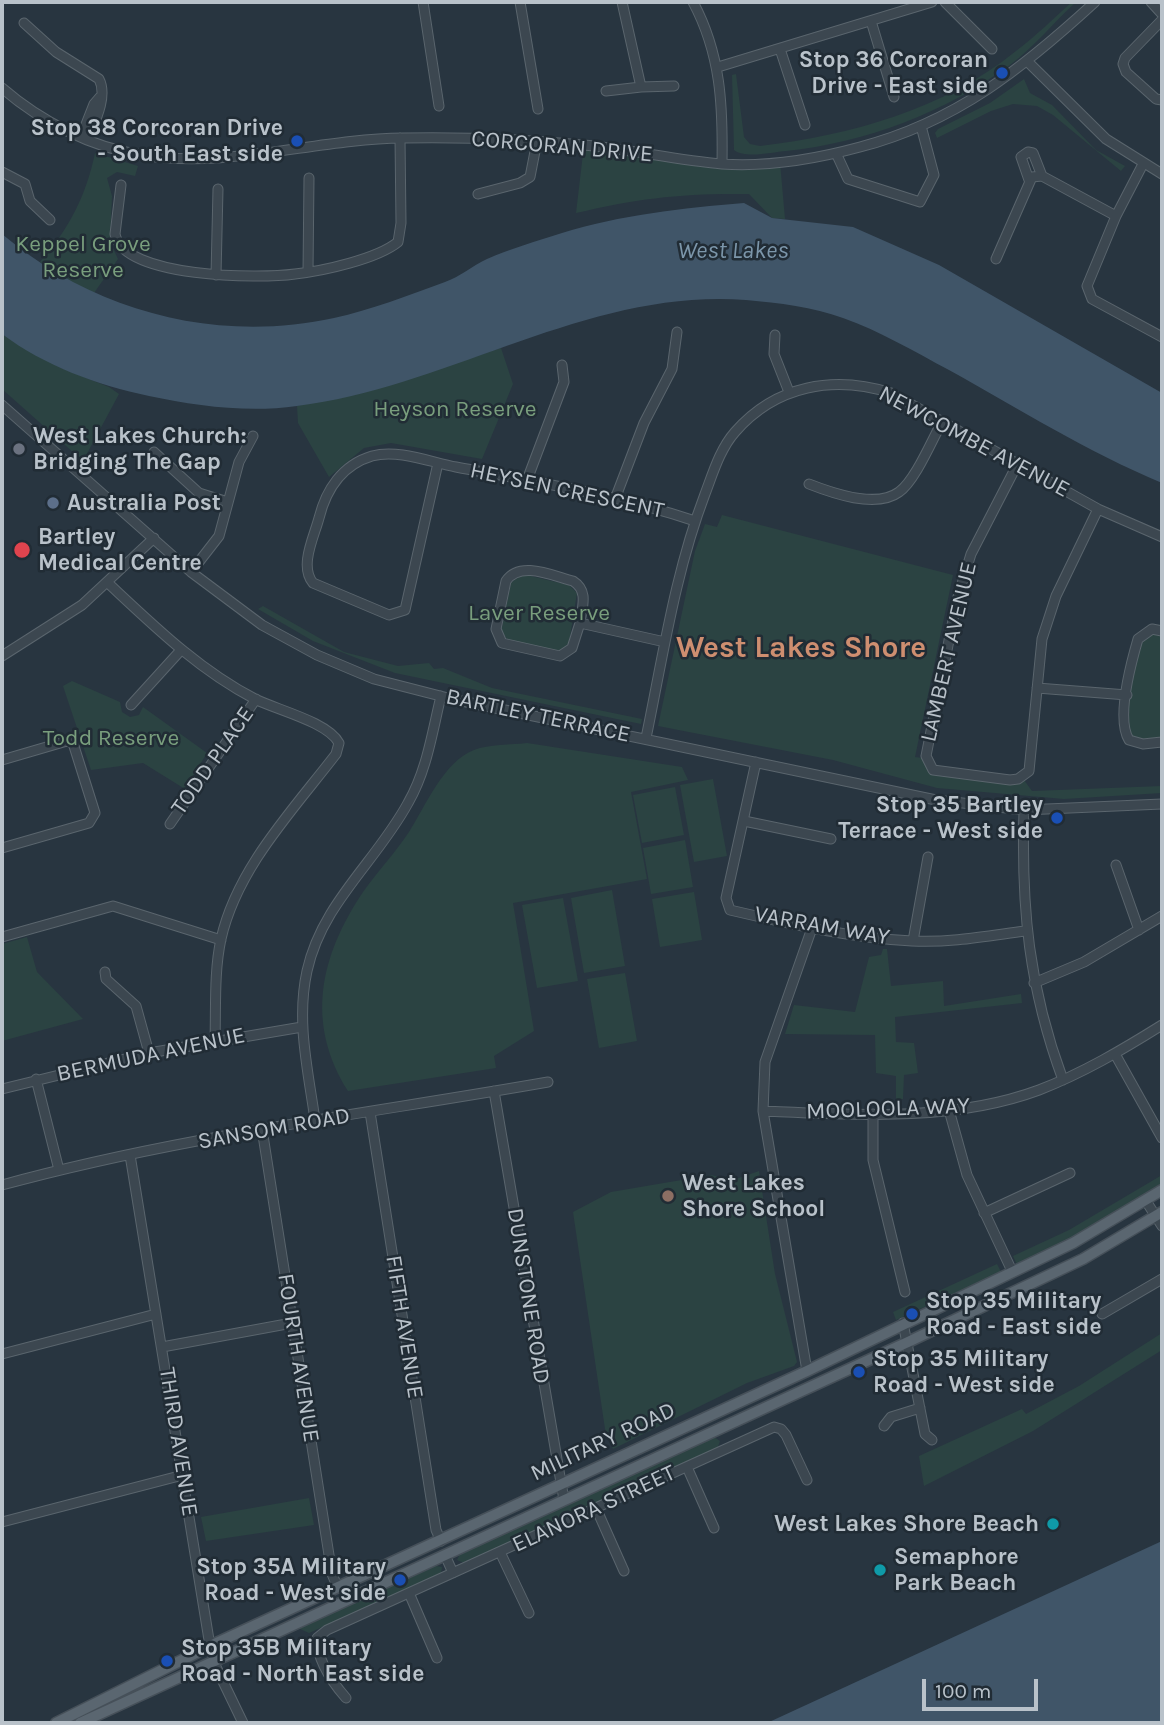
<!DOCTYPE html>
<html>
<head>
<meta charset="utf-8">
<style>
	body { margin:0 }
	#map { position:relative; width:1164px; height:1725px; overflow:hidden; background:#283540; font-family:Karla,sans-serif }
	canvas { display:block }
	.frame { position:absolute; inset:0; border:4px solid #b9c2ca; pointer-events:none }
	.scale { position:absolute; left:922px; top:1679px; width:116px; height:32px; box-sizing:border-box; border:4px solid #b9c2ca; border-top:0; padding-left:9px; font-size:21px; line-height:24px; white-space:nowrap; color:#b9c2ca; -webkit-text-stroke:5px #212c35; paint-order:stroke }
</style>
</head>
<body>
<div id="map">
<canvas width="1164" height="1725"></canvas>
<div class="frame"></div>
<div class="scale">100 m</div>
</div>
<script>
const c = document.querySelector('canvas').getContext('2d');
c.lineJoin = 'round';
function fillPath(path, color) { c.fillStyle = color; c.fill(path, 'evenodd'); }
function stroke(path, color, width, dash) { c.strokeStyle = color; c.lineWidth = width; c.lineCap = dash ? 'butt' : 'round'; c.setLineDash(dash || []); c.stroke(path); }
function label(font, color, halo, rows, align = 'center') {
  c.font = font + ' Karla,sans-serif'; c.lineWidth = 5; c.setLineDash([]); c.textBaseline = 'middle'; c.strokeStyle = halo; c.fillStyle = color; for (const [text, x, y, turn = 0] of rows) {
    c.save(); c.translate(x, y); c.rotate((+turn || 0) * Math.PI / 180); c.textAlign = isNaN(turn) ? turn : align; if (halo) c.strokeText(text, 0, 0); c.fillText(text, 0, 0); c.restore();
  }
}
fillPath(new Path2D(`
	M1072,2h4c-22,20 -41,44 -66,63 -64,47 -145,78 -224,86 -14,1 -40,8 -52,-1l-2,-75 4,-1 8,63 6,7 10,2c91,-11 183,-36 256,-95 20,-15 38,-33 56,-49z
	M1024,79l6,14 22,12 44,45 29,16 -4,5 -68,-56 -16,-9 -24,-2 -22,7 -54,27 -2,-5 3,-4 52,-26z
	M584,145l138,19 58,-2 5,57 -13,-1 -23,-24c-65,-1 -110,4 -173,19z
	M95,153l43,13 -3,10 -18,-4 -10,6 5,18 -2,46 8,17 -24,34 -17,-7 -37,-24c29,-33 46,-66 55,-109z
	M2,334l57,33 50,20 10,7 -36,67 -81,-72z
	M501,348l12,36 -31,75 -91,-16 -27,5 -35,29 -31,-54 -1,-17 71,-15z
	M722,515l231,60 -38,182 7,1 11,17 74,9 17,-4 8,11 130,-5v7l-98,6 -127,-11 -104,-28 -175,-34 37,-175 10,-27 12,3z
	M522,574l47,11 8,8 -8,50 -9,9 -51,-11 -8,-9 10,-49z
	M263,606l81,46 54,14 31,-3 5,6 9,-1 49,20 150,31 -1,5 -246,-51 -82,-32 -55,-32z
	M1151,633l11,2v103l-19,3 -11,-3c-9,-18 -2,-74 7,-93 2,-5 8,-8 12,-12z
	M72,681l48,21 2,10 8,5 9,-2 4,-8 64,46 -22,36 -42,-26 -52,7 -28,-84z
	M527,743l155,24 6,13 -57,12 16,87 -134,24 21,128 -40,25 2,12 -148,23c-43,-68 -28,-135 15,-199 15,-21 32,-39 46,-60 16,-25 35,-71 65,-82 15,-6 37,-5 53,-7z
	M713,779l14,77 -33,6 -14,-77z
	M675,787l9,48 -42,8 -9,-48z
	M685,840l8,47 -42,7 -8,-46z
	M612,890l13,76 -41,7 -13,-75z
	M694,892l8,48 -42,7 -8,-48z
	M563,898l15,83 -41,7 -15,-83z
	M27,937l10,35 46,47 -81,22v-97z
	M883,949h4l4,37 52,-5 1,25 77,-12 1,9 -127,14 1,25 18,1 4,30 -14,2 -1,24h-7v-23l-20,-3 -1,-38 -90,-1 9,-29 61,7 14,-55 12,-2z
	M625,973l12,68 -38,7 -12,-69z
	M759,1171l16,103 22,88 -3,4 -47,17 -134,66 -8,-20 -32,-217 38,-20 100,-17 22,5z
	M1162,1175v10l-85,52 -60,28 -4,-9 56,-26z
	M997,1264l4,8 -105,48 -3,-8z
	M1162,1333v17l-129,81 -109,55 -5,-30 103,-47 4,5 53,-28z
	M714,1437l6,4 -2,6 -254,116 -7,-3 3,-6z
	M309,1498l5,27 -108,16 -5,-24z
	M436,1566l6,1 -1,7 -132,59 -11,-5z`), '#2b4342');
fillPath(new Path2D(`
	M744,203l28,15 81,9 86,38 223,128v90c-74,-31 -143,-74 -213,-113 -34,-18 -69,-39 -106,-52 -30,-11 -64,-15 -97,-18 -158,-12 -296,87 -449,106 -49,7 -101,0 -148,-10 -52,-11 -104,-30 -147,-62v-100c91,77 214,110 332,84 37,-8 75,-23 111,-36 15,-5 27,-16 42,-23 23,-10 50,-18 75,-26 58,-18 121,-25 182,-30z
	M1162,1541v182h-395z`), '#405568');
const minor = new Path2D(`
	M423,2l16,104
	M520,2l18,107
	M693,2c28,52 30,104 29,162
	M945,2l47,47
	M1151,2l11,12
	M1162,20l-37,38 -2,6 3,8 30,27 6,1
	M871,21l23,76
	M24,23l32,29 43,27c9,17 -4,43 -11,60
	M780,49l25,76
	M1028,62l78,77 56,35
	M718,67l214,-65
	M641,87l33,-1
	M2,88c38,33 90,60 140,67 87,14 173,-16 261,-17 60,-1 120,1 180,7 46,4 92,15 139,19 45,3 94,-5 138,-17 96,-25 163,-79 235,-145
	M606,91l35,-4 -19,-85
	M81,137l13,-33 6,-7
	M836,153l12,26 72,23 14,-27 -13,-49
	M1143,164l-27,52 -29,70 5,13 70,38
	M2,172l23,12 5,17 20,19
	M1029,180l-8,-23 7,-5 5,1 9,23
	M121,185l-6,49c8,44 145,45 180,40 28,-3 82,-15 103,-32l3,-19 -1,-85
	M478,194l42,-11 10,-6 7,-36
	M996,259l36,-82 10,-1 74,40
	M308,272l1,-94
	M216,275l2,-86
	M775,335l-1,19 15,38
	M2,405l189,167 71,53 55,30 57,24 78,20 484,101 88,10 138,-6
	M154,452l45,41 29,9
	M438,463l-33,147 -16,5 -76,-32c-14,-17 1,-46 6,-65 7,-28 23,-53 53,-62 26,-7 58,6 84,11 80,15 161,28 239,54
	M1017,465l-46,89 -14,46 -31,156 7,14 77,10 8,-1 11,-8 13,-132 14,-43 42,-87
	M527,480l37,-98 -2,-17
	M809,484c23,9 67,25 90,8 16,-11 33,-52 43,-70
	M615,499l29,-76 28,-54 5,-37
	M191,572l28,-36 20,-74 14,-26
	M108,583c46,43 91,87 147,116 22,11 73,23 84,44l-3,11c-43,56 -99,114 -115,185 -7,32 -5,68 -6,101
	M580,623l-8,25 -12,8 -58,-13 -6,-14 10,-48c14,-21 47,-5 67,0 16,10 9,26 7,42l85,19
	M1162,631l-10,-2 -14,10c-7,24 -22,80 -9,101l14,4 19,-2
	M2,656l80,-51 72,-67
	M1037,688l90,7
	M131,705l50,-55
	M646,738c17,-82 29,-165 59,-244 8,-21 15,-45 30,-62 41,-47 99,-57 156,-39l207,116 64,28
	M2,760l65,-19 6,2 22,70 -6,10 -87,25
	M756,762l-30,136 4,12c60,14 120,28 182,31 38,2 75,-5 113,-10
	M1024,810c-3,98 5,178 39,270
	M744,821l87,18
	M170,824l86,-125
	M1116,865l23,65
	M2,937l111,-31 108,34
	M913,941l15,-84
	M105,972l1,7 30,27 13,47
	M1034,983l50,-21 78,-46
	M1115,1054l47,84
	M36,1079l23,91
	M2,1089l147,-36 153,-26
	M494,1091l70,409
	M949,1110l18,65 45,96
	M763,1111c90,4 190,11 276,-21 44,-17 83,-40 123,-65
	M370,1112l66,418 5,11
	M873,1114v46l32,132
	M315,1120c-7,-50 -19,-99 -8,-149 15,-68 69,-109 101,-168 19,-33 24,-70 33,-107
	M262,1129l70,445 5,12
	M130,1155l80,491 6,21 27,56
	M2,1185c179,-49 364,-71 546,-103
	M1146,1201l16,25
	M984,1213l86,-40
	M1102,1314l60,-35
	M903,1323l22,111 7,6
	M162,1347l130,-24
	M2,1354l154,-40
	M807,1371l-44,-260 2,-49 47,-134
	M884,1426l7,-9 29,-9
	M687,1467l27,61
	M596,1508l28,63
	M2,1522l181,-47
	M500,1552l29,61
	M445,1555l8,18
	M409,1593l28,65
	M346,1698c-14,-16 -29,-38 -29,-60l10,-8 447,-203 7,2 5,6 21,45`);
const major = new Path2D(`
	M56,1723l154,-77 597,-275 266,-128 89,-53
	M80,1723l828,-381 175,-83 79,-47`);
stroke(minor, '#5a656d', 11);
stroke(major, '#465059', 13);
stroke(minor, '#3c4750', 9);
stroke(major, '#5a6670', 10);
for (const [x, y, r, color] of [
	[1002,73,7,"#1a4fb4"],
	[297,141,7,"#1a4fb4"],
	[19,449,7,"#6b7280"],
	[53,503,7,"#5c6f8a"],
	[22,550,9,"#e0444e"],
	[1057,818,7,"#1a4fb4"],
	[668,1196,7,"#8d6e63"],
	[912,1314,7,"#1a4fb4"],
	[859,1372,7,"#1a4fb4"],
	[1053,1524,7,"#0f9aa8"],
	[880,1570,7,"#0f9aa8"],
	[400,1580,7,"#1a4fb4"],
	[167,1661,7,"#1a4fb4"]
]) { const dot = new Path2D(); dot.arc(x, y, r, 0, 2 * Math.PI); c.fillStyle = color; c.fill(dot); stroke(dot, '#212c35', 2.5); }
label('bold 23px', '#b9c2ca', '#212c35', [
	["Stop 36 Corcoran",988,60,"right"],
	["Drive - East side",988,86,"right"],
	["Stop 38 Corcoran Drive",283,128,"right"],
	["- South East side",283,154,"right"],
	["West Lakes Church:",33,436],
	["Bridging The Gap",33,462],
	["Australia Post",67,503],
	["Bartley",38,537],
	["Medical Centre",38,563],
	["Stop 35 Bartley",1043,805,"right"],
	["Terrace - West side",1043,831,"right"],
	["West Lakes",682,1183],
	["Shore School",682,1209],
	["Stop 35 Military",926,1301],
	["Road - East side",926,1327],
	["Stop 35 Military",873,1359],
	["Road - West side",873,1385],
	["West Lakes Shore Beach",1039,1524,"right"],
	["Semaphore",894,1557],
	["Park Beach",894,1583],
	["Stop 35A Military",386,1567,"right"],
	["Road - West side",386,1593,"right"],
	["Stop 35B Military",181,1648],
	["Road - North East side",181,1674]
], 'left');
label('23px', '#b9c2ca', '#212c35', [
	["CORCORAN DRIVE",562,147,5],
	["NEWCOMBE AVENUE",974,442,28],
	["HEYSEN CRESCENT",567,491,12],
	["LAMBERT AVENUE",949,652,-77],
	["BARTLEY TERRACE",538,716,12],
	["TODD PLACE",213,761,-55],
	["VARRAM WAY",822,926,10],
	["BERMUDA AVENUE",151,1055,-12],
	["MOOLOOLA WAY",888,1109,-2],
	["SANSOM ROAD",274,1129,-10],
	["DUNSTONE ROAD",528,1296,81],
	["FIFTH AVENUE",404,1327,81],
	["FOURTH AVENUE",298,1358,81],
	["THIRD AVENUE",178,1442,81],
	["MILITARY ROAD",603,1442,-25],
	["ELANORA STREET",594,1509,-25]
]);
label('23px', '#799e7d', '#212c35', [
	["Keppel Grove",83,244],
	["Reserve",83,270],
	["Heyson Reserve",455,409],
	["Laver Reserve",539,613],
	["Todd Reserve",111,738]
]);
label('italic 24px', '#7c96aa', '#212c35', [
	["West Lakes",733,251]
]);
label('bold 30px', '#ce8e70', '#212c35', [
	["West Lakes Shore",801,648]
]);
</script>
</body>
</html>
